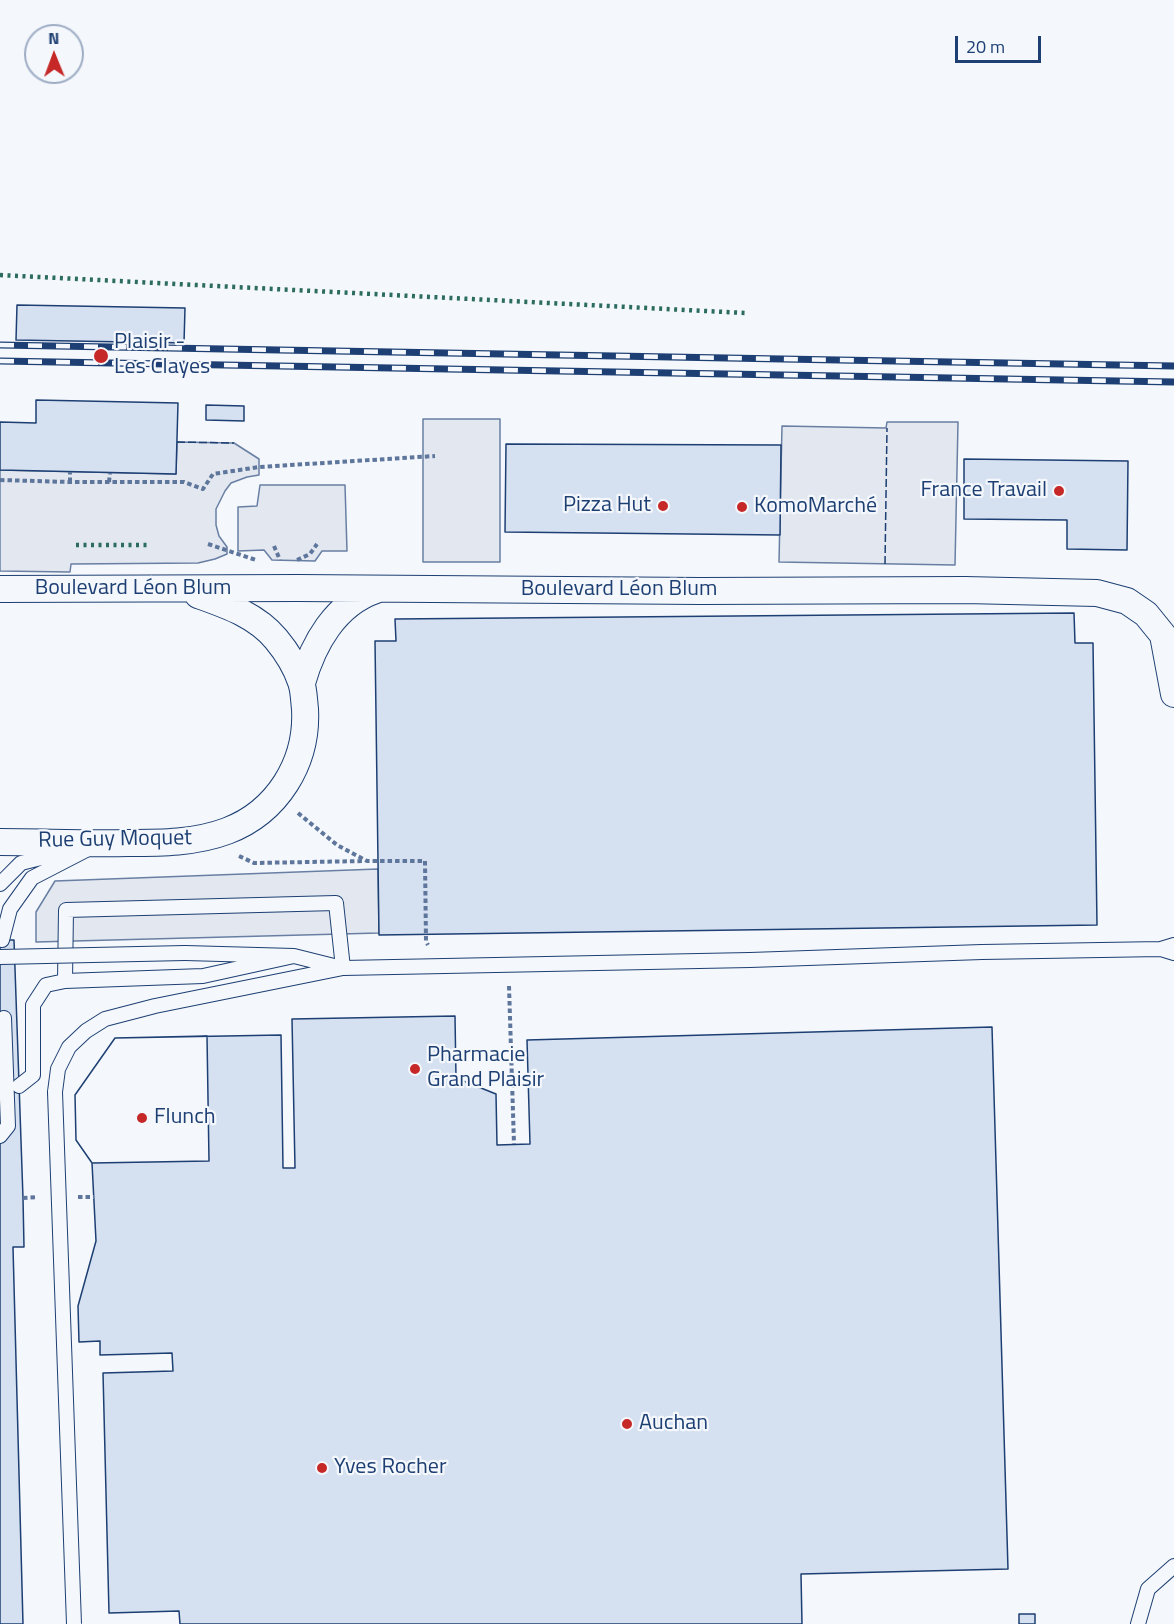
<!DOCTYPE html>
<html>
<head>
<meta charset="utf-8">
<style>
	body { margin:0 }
	#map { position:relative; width:1174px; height:1624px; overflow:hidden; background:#f4f7fb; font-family:"Titillium Web",sans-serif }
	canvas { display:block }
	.north { position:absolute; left:24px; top:24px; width:60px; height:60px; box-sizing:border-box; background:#f4f7fb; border:2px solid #9eadc5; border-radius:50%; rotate:359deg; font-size:16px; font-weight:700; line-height:24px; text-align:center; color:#1d3f73 }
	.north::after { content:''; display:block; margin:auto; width:21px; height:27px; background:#c62828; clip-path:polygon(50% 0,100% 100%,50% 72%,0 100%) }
	.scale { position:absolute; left:955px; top:36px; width:86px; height:27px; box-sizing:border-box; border:3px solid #1d3f73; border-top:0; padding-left:8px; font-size:18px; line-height:21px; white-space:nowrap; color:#1d3f73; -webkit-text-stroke:4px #f4f7fb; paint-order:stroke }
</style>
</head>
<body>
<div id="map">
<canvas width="1174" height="1624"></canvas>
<div class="north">N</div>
<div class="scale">20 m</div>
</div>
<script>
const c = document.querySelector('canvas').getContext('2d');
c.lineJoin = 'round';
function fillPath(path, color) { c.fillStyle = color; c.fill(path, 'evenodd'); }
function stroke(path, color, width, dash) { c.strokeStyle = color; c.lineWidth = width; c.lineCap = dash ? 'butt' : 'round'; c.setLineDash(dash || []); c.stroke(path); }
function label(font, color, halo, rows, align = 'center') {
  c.font = font + ' "Titillium Web",sans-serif'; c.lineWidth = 4.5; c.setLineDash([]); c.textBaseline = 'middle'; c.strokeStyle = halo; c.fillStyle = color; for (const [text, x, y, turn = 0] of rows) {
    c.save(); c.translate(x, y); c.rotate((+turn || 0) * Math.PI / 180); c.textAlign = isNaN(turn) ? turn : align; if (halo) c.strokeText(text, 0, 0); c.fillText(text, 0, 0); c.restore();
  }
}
const parking = new Path2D(`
	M423,419h77v143h-77z
	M887,422h71l-3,143 -176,-3 3,-136 104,2z
	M177,442l57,1 25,16v16l-12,2 -16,6 -6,8 -9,18v16l3,11 8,11v7l-12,5 -17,4 -127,1 -1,8 -70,-1v-101l176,4z
	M260,485h85l2,66h-25l-7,10 -43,-1 -8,-10 -26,1v-44l19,-1z
	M378,869l1,64 -343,9v-30l19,-31z`);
fillPath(parking, '#e3e8f0');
stroke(parking, '#687fa3', 1.5);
const building = new Path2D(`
	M17,305l168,3 -1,35 -168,-3z
	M36,400l142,3 -2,71 -176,-4v-48l36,1z
	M206,405l38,1v15l-38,-1z
	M506,444l275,1 -1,90 -275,-3z
	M964,459l164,2 -1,89 -60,-1v-29l-103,-1z
	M1074,613l1,30h18l4,282 -718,10 -4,-294h21l-1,-22z
	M0,940h14l9,258 1,49h-11l10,377h-23z
	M455,1016l1,62 40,16 1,51 33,-1 -3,-104 465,-13 16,542 -207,5 1,50h-622l-1,-13 -70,2 -6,-240 70,-2 -1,-18 -72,2v-14l-21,1 -1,-36 18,-65 -4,-78 -16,-23 -1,-45 40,-57 166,-3 2,133h12l-3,-149z
	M207,1036l2,125 -117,2 -16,-23 -1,-45 40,-57z
	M1019,1614h16v10h-16z`);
fillPath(building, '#d5e0f0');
stroke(building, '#1d3f73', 1.5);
const service = new Path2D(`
	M0,884l21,-21 48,-12
	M2,940l8,-31 22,-31 60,-31
	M1174,945l-13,4 13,4
	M185,953l109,3 44,11
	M65,981l1,-71 270,-7 7,65
	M19,1086l14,-11v-70l13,-20 19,-4 138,-5 91,-20
	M55,1092l3,-23 11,-22 17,-16 19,-12 50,-13 188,-38 407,-8 232,-8 179,-3
	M0,1136l8,-10 -4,-108
	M1138,1624l10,-35 26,-23`);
const minor = new Path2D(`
	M0,589l298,-1 403,3 264,-1 132,3 30,8 19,13 17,21 11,59
	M302,683c11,-39 33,-79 74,-93
	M0,842c43,0 85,2 128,1 33,0 67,0 99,-12 50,-19 81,-68 78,-122 -1,-8 -1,-19 -4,-27 -5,-15 -15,-31 -25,-43 -20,-24 -50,-34 -78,-44`);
stroke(service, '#1d3f73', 16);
stroke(minor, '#1d3f73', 28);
stroke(new Path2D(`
	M0,480l70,2h114l19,7 10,-15 46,-7 176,-11
	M70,482v-10
	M109,482l1,-9
	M208,544l48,16
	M274,546l6,14
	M297,560l13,-6 7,-10
	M298,813l39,32 30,16h58l1,80 2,4
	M239,856l15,7 111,-2
	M509,986l5,158
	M78,1197h16
	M23,1198l15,-1`), '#5e769c', 4, [4.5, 3]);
stroke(service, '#f4f7fb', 14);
stroke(minor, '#f4f7fb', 26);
const rail = new Path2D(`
	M0,345l1174,21
	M0,361l1174,21`);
stroke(rail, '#1d3f73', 7);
stroke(rail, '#f4f7fb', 4.5, [14]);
const serviceBridge = new Path2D(`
	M0,957l185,-4
	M55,1092l19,532`);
stroke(serviceBridge, '#1d3f73', 16, []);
stroke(serviceBridge, '#f4f7fb', 14);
stroke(new Path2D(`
	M0,275l745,38
	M76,545h75`), '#2c6c60', 4.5, [3, 4.5]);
stroke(new Path2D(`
	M177,442l57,1
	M885,564l2,-136`), '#1d3f73', 1.5, [8, 3]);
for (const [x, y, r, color] of [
	[101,356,8,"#c62828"],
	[1059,491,6,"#c62828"],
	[663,506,6,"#c62828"],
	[742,507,6,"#c62828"],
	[415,1069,6,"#c62828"],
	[142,1118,6,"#c62828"],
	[627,1424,6,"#c62828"],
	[322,1468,6,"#c62828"]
]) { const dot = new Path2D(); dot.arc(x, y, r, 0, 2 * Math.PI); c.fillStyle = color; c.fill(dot); stroke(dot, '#f4f7fb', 2); }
label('22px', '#1d3f73', '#f4f7fb', [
	["Plaisir -",114,343],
	["Les Clayes",114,368],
	["France Travail",1047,491,"right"],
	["Pizza Hut",651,506,"right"],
	["KomoMarché",754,507],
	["Pharmacie",427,1056],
	["Grand Plaisir",427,1081],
	["Flunch",154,1118],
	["Auchan",639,1424],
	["Yves Rocher",334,1468]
], 'left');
label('22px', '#1d3f73', '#f4f7fb', [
	["Boulevard Léon Blum",133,589],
	["Boulevard Léon Blum",619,590],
	["Rue Guy Moquet",115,840,-1]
]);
</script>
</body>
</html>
